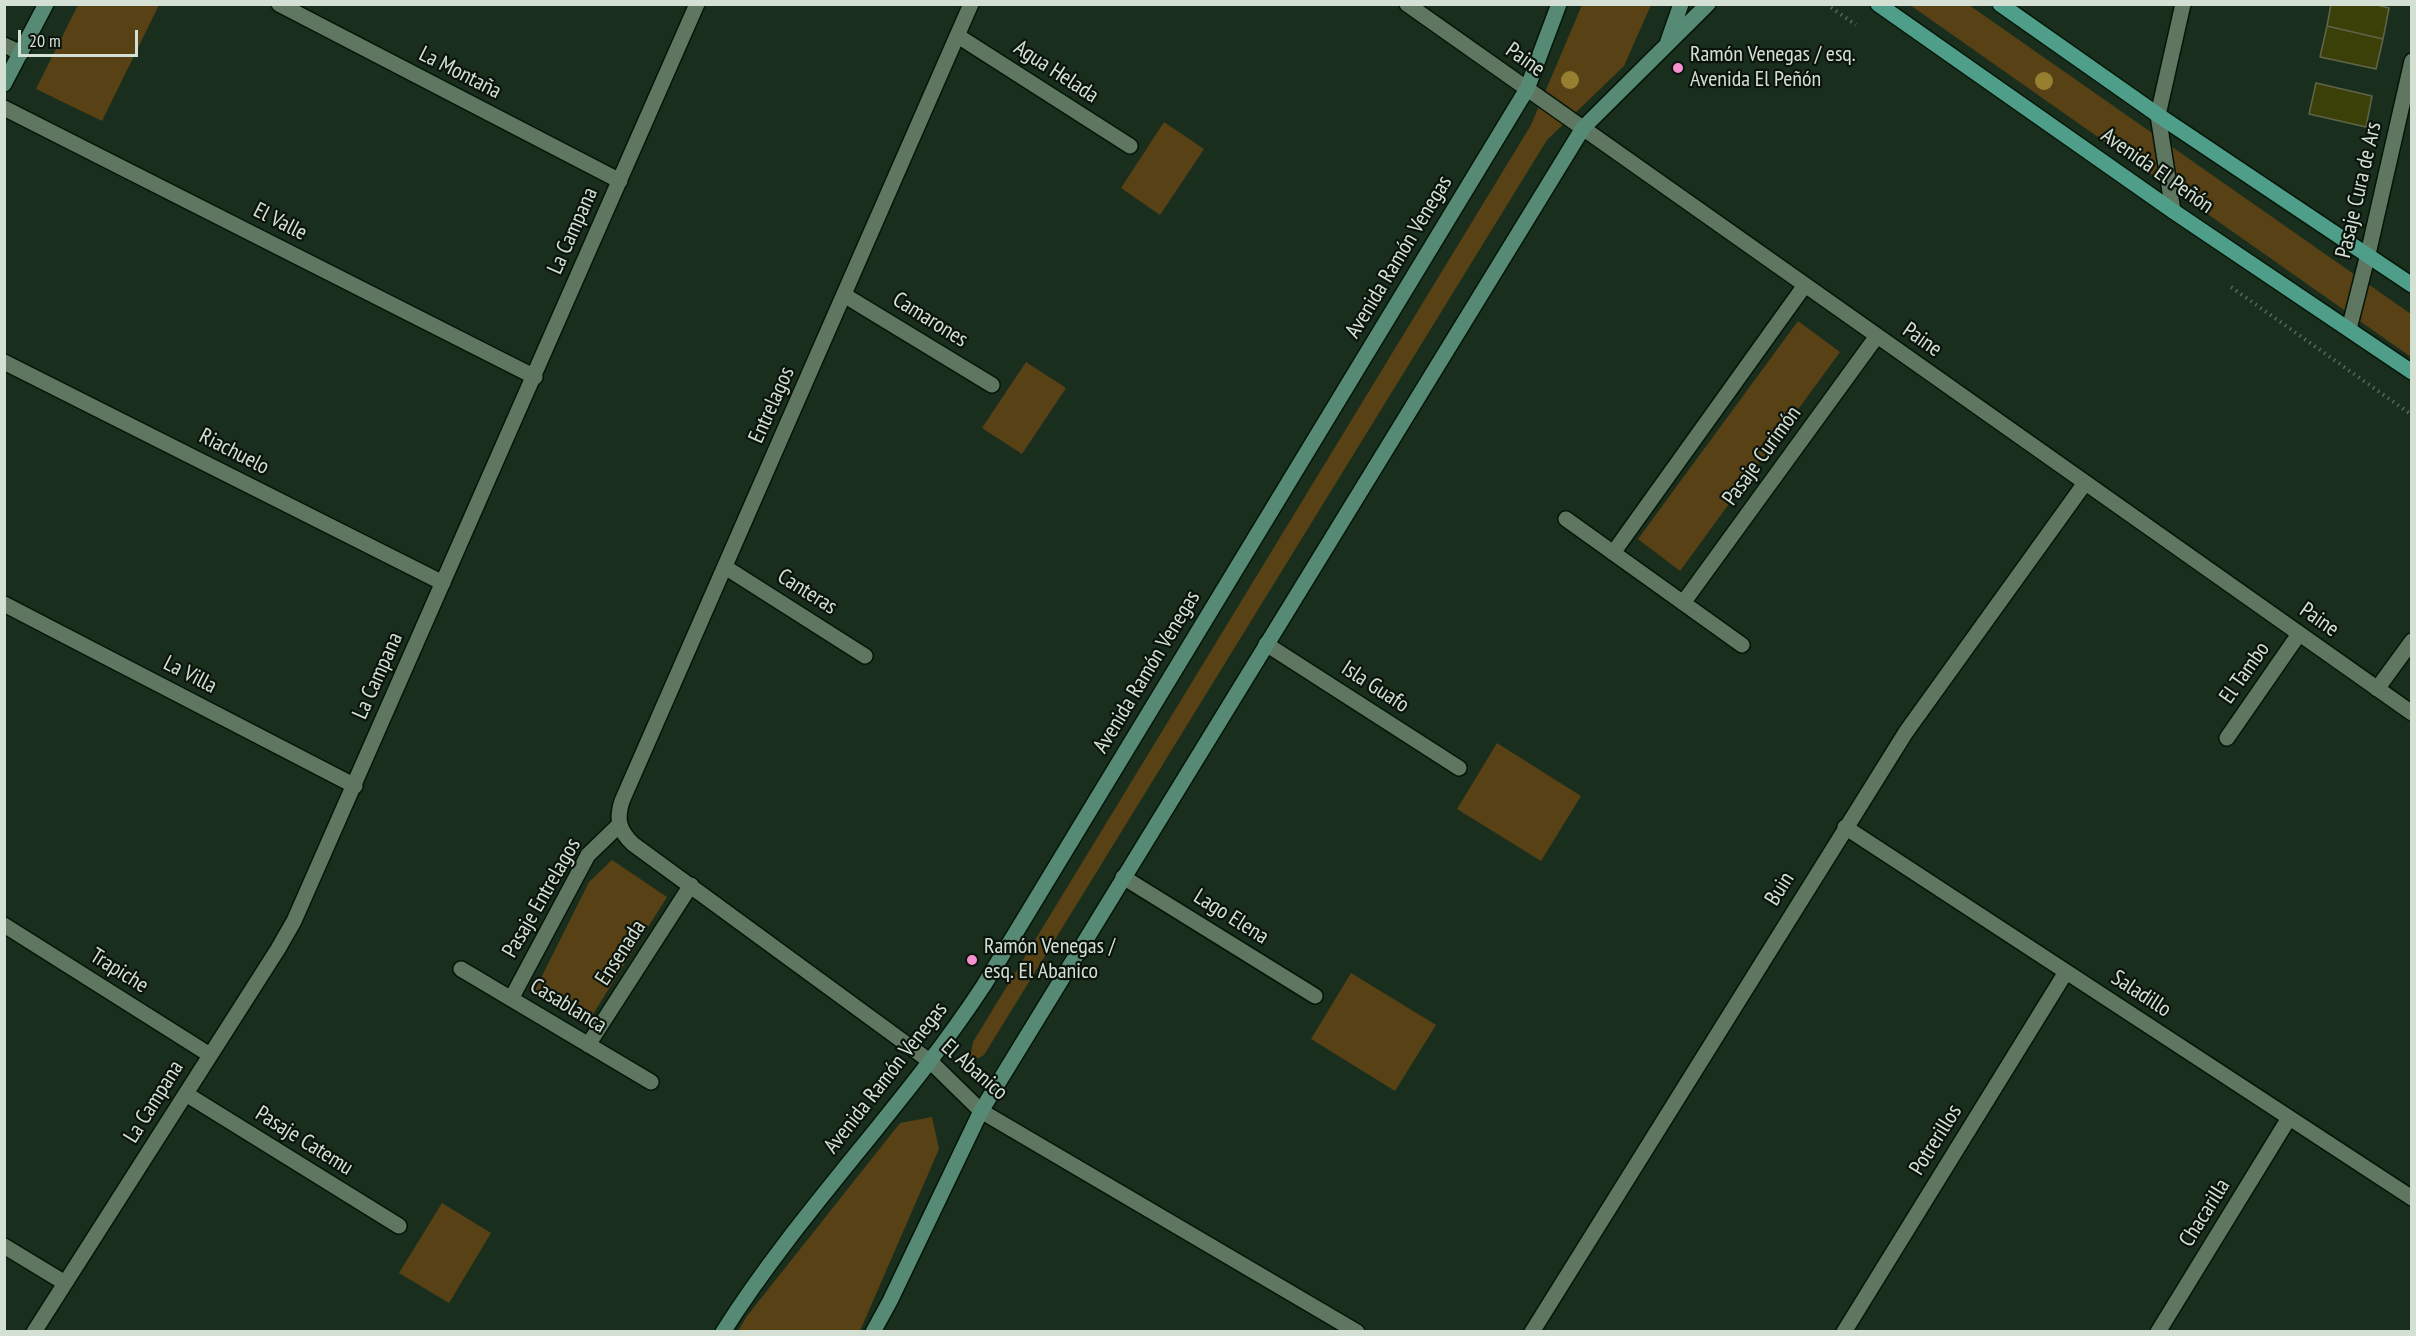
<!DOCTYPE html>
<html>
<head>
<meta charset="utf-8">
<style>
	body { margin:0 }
	#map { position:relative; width:2416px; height:1336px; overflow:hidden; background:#1a2e1d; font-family:"PT Sans Narrow",sans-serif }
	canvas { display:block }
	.frame { position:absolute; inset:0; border:6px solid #d4e0d4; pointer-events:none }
	.scale { position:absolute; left:18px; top:30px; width:120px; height:27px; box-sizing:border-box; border:3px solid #d4e0d4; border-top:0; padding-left:8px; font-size:18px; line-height:21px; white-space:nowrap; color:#d4e0d4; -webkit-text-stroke:4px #0b140c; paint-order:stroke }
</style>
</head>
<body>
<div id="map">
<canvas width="2416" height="1336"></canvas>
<div class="frame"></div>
<div class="scale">20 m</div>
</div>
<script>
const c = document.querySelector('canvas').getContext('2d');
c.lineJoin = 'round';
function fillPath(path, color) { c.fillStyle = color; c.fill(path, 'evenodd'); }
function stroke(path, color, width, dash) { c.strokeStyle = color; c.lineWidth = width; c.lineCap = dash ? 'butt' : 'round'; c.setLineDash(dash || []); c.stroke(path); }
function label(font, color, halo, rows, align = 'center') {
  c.font = font + ' "PT Sans Narrow",sans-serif'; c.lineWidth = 4.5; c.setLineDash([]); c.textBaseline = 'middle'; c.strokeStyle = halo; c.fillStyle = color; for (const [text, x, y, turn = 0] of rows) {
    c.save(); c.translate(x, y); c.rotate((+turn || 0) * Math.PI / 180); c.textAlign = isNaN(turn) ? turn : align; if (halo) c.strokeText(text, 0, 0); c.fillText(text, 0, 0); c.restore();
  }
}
fillPath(new Path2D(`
	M78,5h81l-57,116 -66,-32z
	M1582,5h69l-27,61 -77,74 -563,915 -15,8 4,-21 558,-917z
	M1910,5h59l442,309v43z
	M1164,122l40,27 -44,66 -39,-27z
	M1798,321l42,31 -160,219 -42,-32z
	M1026,362l40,26 -44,66 -40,-26z
	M1497,743l84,53 -40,65 -84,-52z
	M612,860l55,37 -81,128 -51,-35 54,-108z
	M1351,973l85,52 -41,66 -84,-52z
	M932,1117l7,32 -79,182h-122l9,-15 153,-193z
	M442,1203l49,30 -42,70 -50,-30z`), '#574115');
const building = new Path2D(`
	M2331,4h42l16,4 -6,31 -56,-13z
	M2327,26l56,13 -7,30 -56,-12z
	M2316,83l56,13 -6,31 -57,-13z`);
fillPath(building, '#3b4009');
stroke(building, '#606449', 1.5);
const street = new Path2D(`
	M279,4l341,177
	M971,4l-349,797c-6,18 -3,30 11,43l298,218 50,49 376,221
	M1407,4l1005,709
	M958,36l172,110
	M4,45l17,8
	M4,108l531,269
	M2173,211l-15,-96 25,-111
	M844,295l148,90
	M2349,329l19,-75 44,-193
	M4,362l439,221
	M1566,519l176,126
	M1613,553l192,-268
	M725,567l140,89
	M1683,603l194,-267
	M4,604l351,182
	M1266,644l193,124
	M2377,689l35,-48
	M2227,738l72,-104
	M1845,827l567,371
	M1123,877l192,119
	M4,925l206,130
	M461,969l190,113
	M511,999l77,-144 31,-30
	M588,1045l103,-160
	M186,1094l213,132
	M4,1246l61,37
	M34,1332l244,-383 16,-28 403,-917
	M1532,1332l374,-600 179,-249
	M1844,1332l222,-360
	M2158,1332l131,-214`);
const secondary = new Path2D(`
	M1668,41l13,-37
	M4,84l42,-80
	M723,1332c78,-123 182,-226 261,-347l543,-896 32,-85
	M873,1332l17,-31 91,-190 602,-983 125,-124`);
const primary = new Path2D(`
	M1878,4l295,207 239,161
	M2000,4l158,111 254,170`);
stroke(street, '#041607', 18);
stroke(secondary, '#041607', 18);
stroke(primary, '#041607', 18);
stroke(new Path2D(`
	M1826,4l30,21
	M2231,287l181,128`), '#566858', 4, [1.5, 4.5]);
stroke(street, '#5f7661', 15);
stroke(secondary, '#568a75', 15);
stroke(primary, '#4e9e8a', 15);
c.fillStyle = '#977f31';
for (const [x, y] of [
	[1570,80],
	[2044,81]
]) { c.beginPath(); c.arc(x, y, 9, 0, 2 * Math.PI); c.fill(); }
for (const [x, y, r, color] of [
	[1678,68,6,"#f790ce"],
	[972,960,6,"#f790ce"]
]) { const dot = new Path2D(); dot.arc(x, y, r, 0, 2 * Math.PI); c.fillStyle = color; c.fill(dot); stroke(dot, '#0b140c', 2); }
label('22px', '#d4e0d4', '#0b140c', [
	["Ramón Venegas / esq.",1690,55],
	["Avenida El Peñón",1690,80],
	["Ramón Venegas /",984,947],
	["esq. El Abanico",984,972]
], 'left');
label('22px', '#d4e0d4', '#0b140c', [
	["Paine",1525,60,35],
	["Agua Helada",1056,72,33],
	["La Montaña",460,73,27],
	["Avenida El Peñón",2157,171,35],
	["Pasaje Cura de Ars",2359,190,-77],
	["El Valle",280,222,27],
	["La Campana",573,231,-66],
	["Avenida Ramón Venegas",1399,257,-59],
	["Camarones",930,320,32],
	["Paine",1922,340,35],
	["Entrelagos",772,405,-66],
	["Riachuelo",234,452,27],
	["Pasaje Curimón",1762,456,-54],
	["Canteras",807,592,32],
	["Paine",2319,620,35],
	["Avenida Ramón Venegas",1147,672,-59],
	["El Tambo",2245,673,-55],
	["La Villa",190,675,27],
	["La Campana",378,676,-66],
	["Isla Guafo",1375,687,33],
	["Buin",1780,889,-58],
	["Pasaje Entrelagos",542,898,-60],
	["Lago Elena",1231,917,32],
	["Ensenada",621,953,-57],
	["Trapiche",119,971,32],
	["Saladillo",2141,994,33],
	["Casablanca",568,1006,31],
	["El Abanico",974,1070,41],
	["Avenida Ramón Venegas",886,1078,-52],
	["La Campana",154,1102,-58],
	["Potrerillos",1936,1140,-58],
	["Pasaje Catemu",304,1141,32],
	["Chacarilla",2205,1213,-58]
]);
</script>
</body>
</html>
